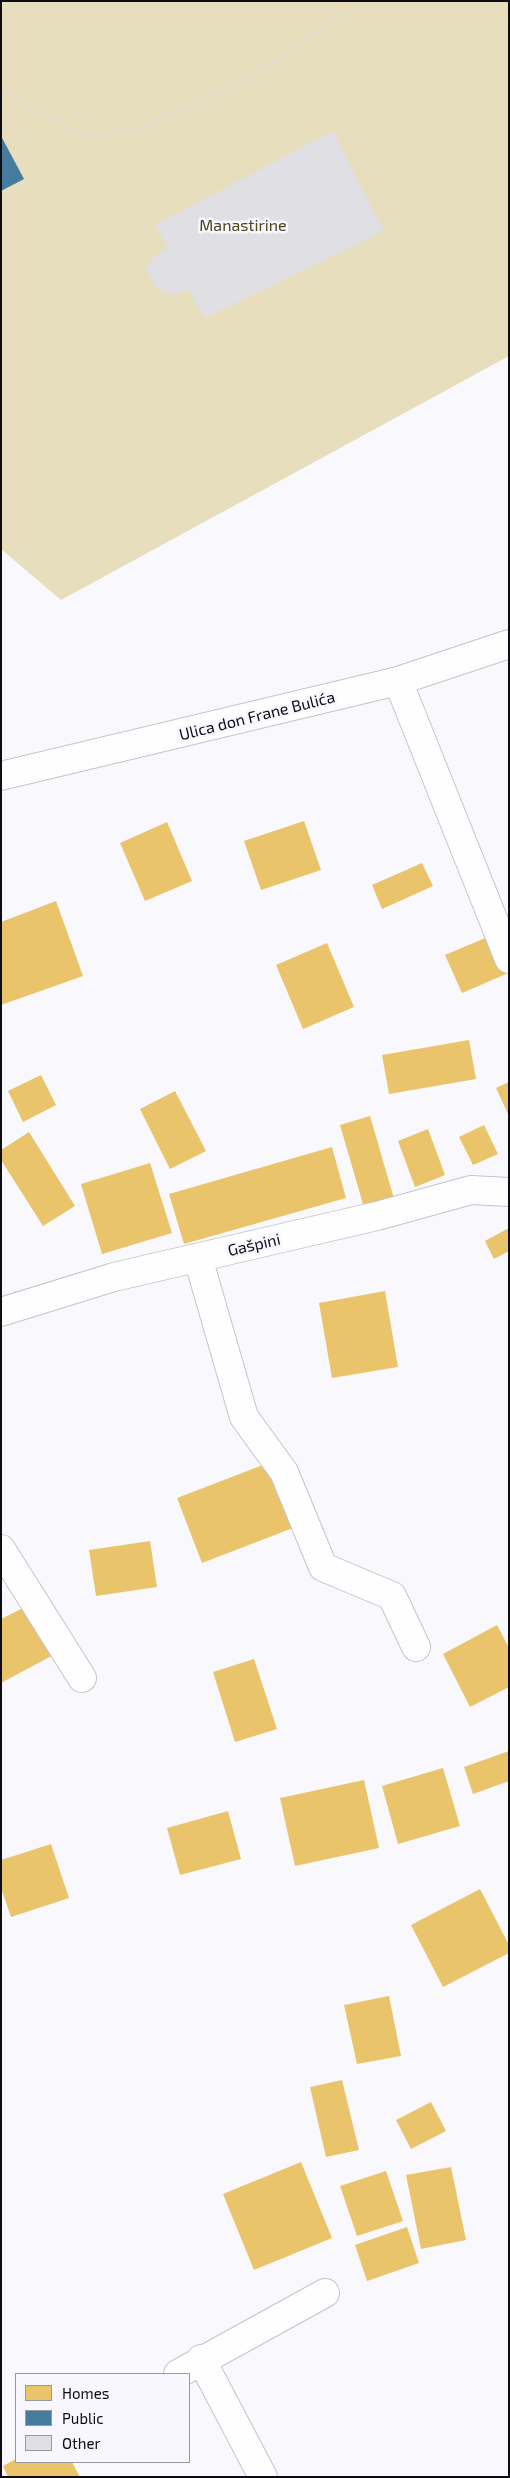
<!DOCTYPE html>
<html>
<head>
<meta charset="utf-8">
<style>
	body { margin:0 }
	#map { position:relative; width:510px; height:2478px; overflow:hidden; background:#f9f8fc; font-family:"Exo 2",sans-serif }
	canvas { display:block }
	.frame { position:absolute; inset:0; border:2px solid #0f0d14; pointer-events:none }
	.legend { position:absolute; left:15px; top:2373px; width:175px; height:90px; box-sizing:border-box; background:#f8f6fe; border:1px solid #9b99a0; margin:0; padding:6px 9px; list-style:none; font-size:15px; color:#0f0d14 }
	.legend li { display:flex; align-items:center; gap:10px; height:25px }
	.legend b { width:25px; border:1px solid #9b99a0 }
</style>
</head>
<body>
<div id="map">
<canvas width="510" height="2478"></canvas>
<div class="frame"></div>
<ul class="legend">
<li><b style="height:14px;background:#e9c46a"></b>Homes</li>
<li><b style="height:14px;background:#457b9d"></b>Public</li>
<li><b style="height:14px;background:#e0dfe4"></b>Other</li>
</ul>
</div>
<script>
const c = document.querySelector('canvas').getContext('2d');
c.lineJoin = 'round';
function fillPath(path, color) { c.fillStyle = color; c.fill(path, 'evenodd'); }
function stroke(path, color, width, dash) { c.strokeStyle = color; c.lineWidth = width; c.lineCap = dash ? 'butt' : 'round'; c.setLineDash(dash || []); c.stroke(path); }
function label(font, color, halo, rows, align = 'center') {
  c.font = font + ' "Exo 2",sans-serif'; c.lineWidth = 5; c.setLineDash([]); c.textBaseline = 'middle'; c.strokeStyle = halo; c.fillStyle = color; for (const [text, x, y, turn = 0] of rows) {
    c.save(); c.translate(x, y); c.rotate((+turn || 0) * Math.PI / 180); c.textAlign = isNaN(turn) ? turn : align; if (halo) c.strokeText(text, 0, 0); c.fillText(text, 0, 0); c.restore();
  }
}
fillPath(new Path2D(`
	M1,1h508v355l-448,244 -60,-51z`), '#e7debd');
fillPath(new Path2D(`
	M304,821l17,49 -60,20 -17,-49z
	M167,822l25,59 -47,20 -25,-58z
	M422,863l11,23 -51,23 -10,-24z
	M56,901l27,75 -82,29v-83z
	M490,936l16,38 -44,19 -17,-38z
	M327,943l27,64 -51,22 -27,-64z
	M469,1040l7,39 -87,15 -7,-39z
	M41,1075l15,30 -33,17 -15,-31z
	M509,1082v34l-13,-28z
	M175,1091l31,60 -36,18 -30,-60z
	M370,1116l25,86 -30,9 -25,-86z
	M484,1125l14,29 -25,11 -14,-28z
	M428,1129l17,46 -30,12 -17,-46z
	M29,1132l46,74 -32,20 -42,-66v-10z
	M332,1147l14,51 -162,46 -15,-50z
	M150,1163l22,70 -70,21 -21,-70z
	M509,1228v23l-15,8 -9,-18z
	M385,1291l13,76 -66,11 -13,-75z
	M268,1463l25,65 -91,35 -25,-65z
	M150,1541l7,46 -61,9 -7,-46z
	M31,1604l26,49 -56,30v-64z
	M497,1625l12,23v39l-39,20 -27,-53z
	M254,1659l23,70 -42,13 -22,-70z
	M509,1751v30l-36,13 -9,-27z
	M443,1768l17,58 -62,18 -16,-58z
	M364,1780l15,68 -84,18 -15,-68z
	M228,1811l13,48 -61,16 -13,-47z
	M51,1844l18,54 -58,19 -10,-29v-28z
	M480,1889l29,56v8l-66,34 -32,-62z
	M389,1996l12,60 -44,8 -13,-59z
	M342,2080l17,70 -33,7 -16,-70z
	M431,2102l15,29 -35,18 -15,-29z
	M301,2162l31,76 -78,32 -31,-76z
	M451,2167l15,73 -45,9 -15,-74z
	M386,2171l17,50 -46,15 -17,-50z
	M407,2227l12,36 -52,18 -12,-36z
	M16,2459v3h56l8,15h-72l-5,-11z`), '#e9c46a');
fillPath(new Path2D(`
	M1,136l23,43 -23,12z`), '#457b9d');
fillPath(new Path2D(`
	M333,131l51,100 -179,87 -17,-29 -15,6 -17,-8 -10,-18 8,-13 14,-9 -13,-22z`), '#e0dfe4');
const minor = new Path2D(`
	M398,681l111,278
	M1,776l397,-95 111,-37
	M198,1258l46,159 40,55 39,95 69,29 24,51
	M1,1312l113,-35 263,-61 94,-26 38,2
	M1,1549l81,129
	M201,2359l62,118
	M178,2374l147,-81`);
stroke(minor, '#c5c4c9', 30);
stroke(new Path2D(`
	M1,91l83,45 53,-5 110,-52 116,-78`), '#dcdcdd', 3, [2.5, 4]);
stroke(minor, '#fefeff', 28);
label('16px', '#4f451c', '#f8f6fe', [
	["Manastirine",243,226]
]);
label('16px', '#0f0d14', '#f8f6fe', [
	["Ulica don Frane Bulića",257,716,-14],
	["Gašpini",254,1245,-13]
]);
</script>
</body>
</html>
